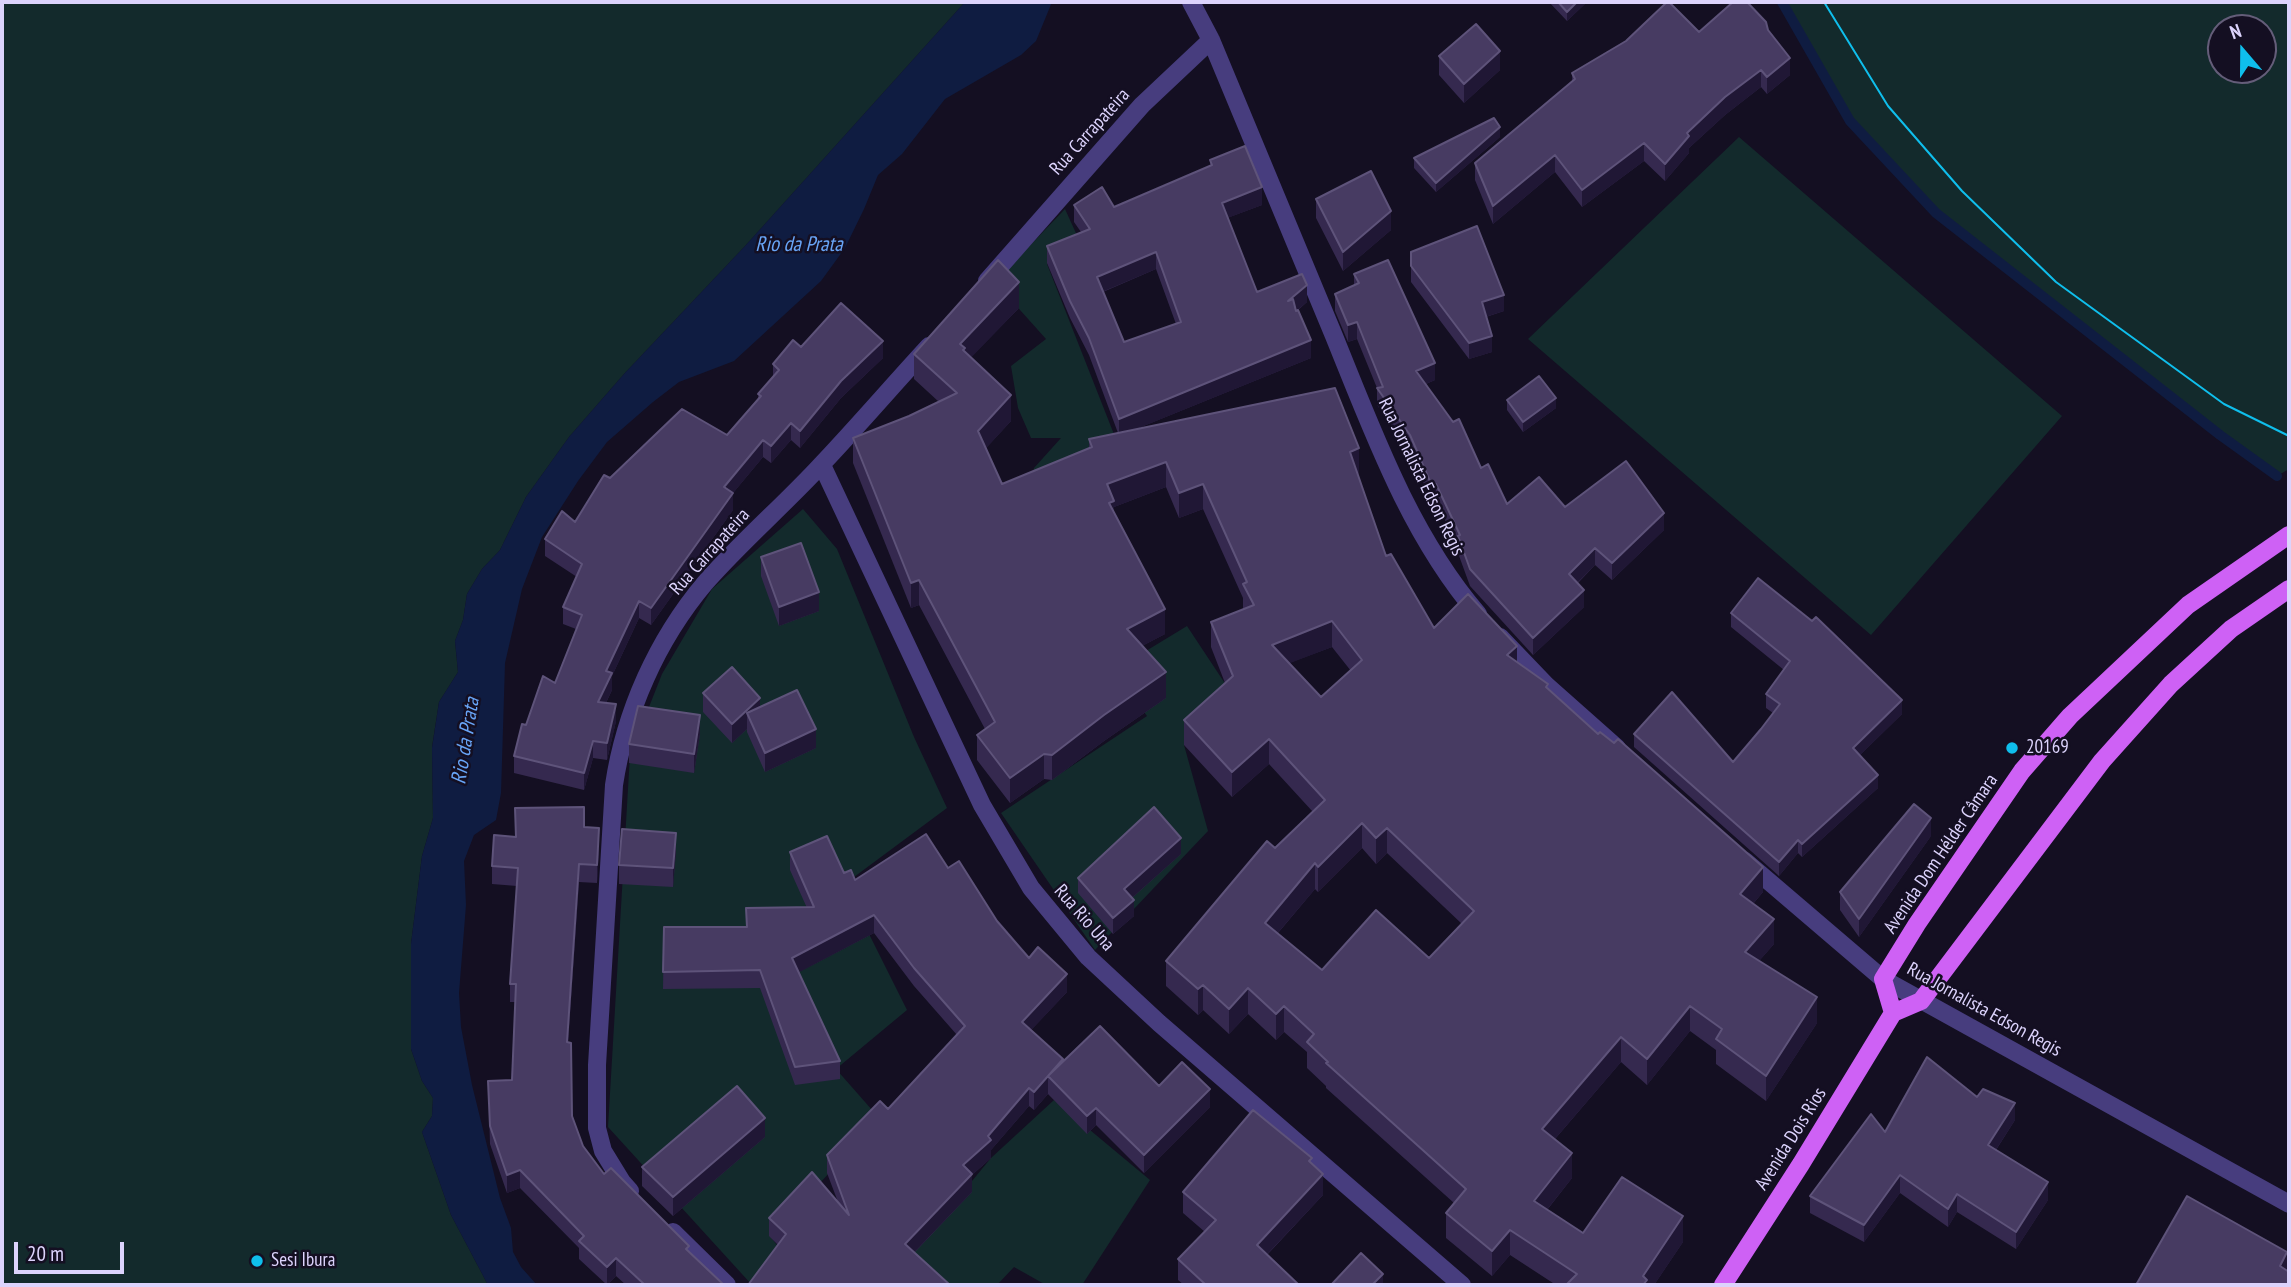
<!DOCTYPE html>
<html>
<head>
<meta charset="utf-8">
<style>
	body { margin:0 }
	#map { position:relative; width:2291px; height:1287px; overflow:hidden; background:#140f22; font-family:"PT Sans Narrow",sans-serif }
	canvas { display:block }
	.frame { position:absolute; inset:0; border:4px solid #dcd3fc; pointer-events:none }
	.north { position:absolute; left:2207px; top:14px; width:70px; height:70px; box-sizing:border-box; background:#140f22; border:2px solid #645d79; border-radius:50%; rotate:340deg; font-size:19px; font-weight:700; line-height:28px; text-align:center; color:#dcd3fc }
	.north::after { content:''; display:block; margin:auto; width:24px; height:32px; background:#0fbeec; clip-path:polygon(50% 0,100% 100%,50% 72%,0 100%) }
	.scale { position:absolute; left:14px; top:1242px; width:110px; height:32px; box-sizing:border-box; border:4px solid #dcd3fc; border-top:0; padding-left:9px; font-size:21px; line-height:24px; white-space:nowrap; color:#dcd3fc; -webkit-text-stroke:5px #140f22; paint-order:stroke }
</style>
</head>
<body>
<div id="map">
<canvas width="2291" height="1287"></canvas>
<div class="frame"></div>
<div class="north">N</div>
<div class="scale">20 m</div>
</div>
<script>
const c = document.querySelector('canvas').getContext('2d');
c.lineJoin = 'round';
function fillPath(path, color) { c.fillStyle = color; c.fill(path, 'evenodd'); }
function stroke(path, color, width, dash) { c.strokeStyle = color; c.lineWidth = width; c.lineCap = dash ? 'butt' : 'round'; c.setLineDash(dash || []); c.stroke(path); }
function label(font, color, halo, rows, align = 'center') {
  c.font = font + ' "PT Sans Narrow",sans-serif'; c.lineWidth = 5; c.setLineDash([]); c.textBaseline = 'middle'; c.strokeStyle = halo; c.fillStyle = color; for (const [text, x, y, turn = 0] of rows) {
    c.save(); c.translate(x, y); c.rotate((+turn || 0) * Math.PI / 180); c.textAlign = isNaN(turn) ? turn : align; if (halo) c.strokeText(text, 0, 0); c.fillText(text, 0, 0); c.restore();
  }
}
fillPath(new Path2D(`
	M2,2h963l-219,243 -122,129 -55,63 -43,60 -26,53 -18,19 -15,25 -4,26 -8,21 3,31 -19,30 -7,45 1,71 -11,38 -11,88v105l11,32 11,17 -1,18 -10,16 29,83 37,70h-486z
	M1782,2h507v467l-12,7 -57,-41 -284,-222 -86,-92zM2263,28v42h-42v-42z
	M1739,137l323,279 -191,219 -343,-296z
	M1065,209l15,33 -33,22 72,183 -90,45 5,-24 27,-30h-30l-13,-30 -7,-42 35,-27 -51,-57z
	M803,509l34,40 77,188 33,71 -97,72 9,34 48,96 -71,59 44,50 -110,117 35,46 -4,3h-49l-144,-158 22,-372 32,-81 50,-85z
	M1187,626l41,62 -44,57 24,86 -113,119 -94,-137 146,-97 -34,-45z
	M1054,1100l96,80 -68,105h-36l-32,-18 -17,18h-67l-25,-23 86,-104z`), '#132a2c');
fillPath(new Path2D(`
	M965,2h87l-16,39 -15,14 -76,44 -43,55 -24,21 -14,34 -19,39 -24,33 -87,80 -55,21 -26,20 -46,40 -29,39 -36,56 -20,52 -17,74 -4,130 -5,27 -22,15 -10,26 2,44 -7,88 2,34 11,58 28,113 11,30 2,24 8,15 16,18h-49l-37,-70 -29,-83 10,-16 1,-18 -11,-17 -11,-32v-105l11,-88 11,-38 -1,-70 7,-46 19,-30 -3,-31 8,-21 4,-26 15,-25 18,-19 26,-53 43,-60 55,-63 122,-129z`), '#0f1c41');
stroke(new Path2D(`
	M1782,2l68,119 86,92 284,222 57,41`), '#0f1c41', 10);
stroke(new Path2D(`
	M1191,2l20,38c41,99 82,198 123,296 39,96 76,199 144,278
	M987,281l155,-176 69,-65
	M822,465l160,340 49,83 57,69 71,66 303,262
	M1500,637l46,48 71,63
	M1745,861l138,118 406,225
	M630,1191l-8,-9 -19,-31 -6,-23v-63l17,-280c11,-73 43,-145 91,-202 36,-41 79,-78 116,-118 37,-39 72,-80 108,-119
	M673,1232l54,53`), '#473d7e', 18);
stroke(new Path2D(`
	M1893,1013l-10,-34 34,-55 105,-153 48,-55 118,-111 101,-70
	M1723,1285l78,-121 92,-151 28,-12 181,-240 69,-77 60,-55 58,-40`), '#ce61f5', 18);
stroke(new Path2D(`
	M1824,2l64,104 74,85 94,91 168,122 65,32`), '#0fbeec', 2);
fillPath(new Path2D(`
	M1549,2h38l-20,19z
	M1768,30l22,45 -23,19 -6,-7 -36,28 -36,33v5l-24,28 -21,-20 -62,46 -27,-35 -62,52 -18,-44v-17l97,-81v-9l127,-41z
	M1439,56l61,14 -36,33 -25,-28z
	M1500,137l-64,55 -22,-24v-10z
	M1210,160l52,45 -35,13 30,74 50,10 -10,9 14,47 -175,71 223,44 -2,1 29,82 48,72 83,34 31,26 215,204 -10,12 21,40 -15,17 58,62 -51,78 -50,-37v-14l-26,-19 -43,54 -26,-23 -66,77 17,39 -25,32 36,23 100,9 -29,43h-98l-46,-30 -18,21 -46,-38v-25l8,-10 -128,-115v-2l-19,-18v-16l-23,-20 -8,8 -28,-26 -19,20 -26,-24 -5,5 -32,-29v-25l109,-113 38,-36 -44,-48 -37,33 -48,-52v-25l41,-37 -14,-36v-25l32,-13v-11l-40,-89 -24,9 -13,-31 -52,20v6l51,121 -23,12 24,52 -62,43 -52,39 -8,-1 -34,24 -33,-43v-25l8,-6 -66,-124 -8,3 -58,-145v-25l56,-22 30,-14 -25,-23v-25l105,-46 -48,49 40,64 -25,27 16,36 87,-36v-9l29,-6 -29,-78 -19,-37 -23,-55v-17l34,-14 -7,-10v-17l40,2 96,-41zM1156,269l20,55 -52,18 -21,-50zM1332,647l19,24 -30,26 -32,-34zM1362,848l14,16 11,-11 75,71 -33,34 -107,12 -44,-37 37,-44 3,3z
	M1316,199l75,31 -48,41 -27,-53z
	M1411,252l93,59 -18,6 6,35 -23,7 -58,-77z
	M1354,274l81,106 -9,4 55,84 26,36 58,3 99,23 -52,50 -17,-15 -17,18 6,24 -51,48 -63,-69 -12,-33v-5l-22,-47 -4,2 -22,-51 -33,-47v-17l-20,-49 -9,3 -13,-31v-17l19,-9z
	M801,347l82,11 -42,40 -41,50 -9,-8 -20,23 -8,-6 -30,36v17l-82,115 -12,-7 -27,58v14l-6,13 10,18 -9,39 -14,-2 -9,32 -70,-17v-17l12,-31 29,-42 21,-54 -13,-5v-17l14,-30 -32,-21v-17l30,-17 35,-44 117,-43 31,-35v-6l15,-17v-13z
	M1507,400l49,8 -33,24 -16,-22z
	M761,557l58,54 -40,15 -18,-50z
	M1731,613l171,101 -42,41 18,33 -76,69 -4,-4 -19,23 -145,-129v-13l99,28 28,-33 12,-16 -7,-5v-14l18,-24 -53,-43z
	M703,693l57,14 56,41 -51,24 -18,-40v-3l-15,14 -29,-31z
	M700,734l-6,39 -65,-10v-19z
	M584,827l15,19 -2,37 -18,-1 -11,160 4,74 11,30 21,28 120,111h-98l-10,-9 -9,9 -28,-26v-11l-59,-60 -13,5 -17,-49 -2,-63 24,-1 4,-78h-6v-18l7,-98 -25,-2v-18z
	M1931,836l-72,101 -19,-27v-18z
	M676,851l-3,36 -54,-3v-19z
	M790,852l54,21 11,7 93,-12 49,53 32,37 38,34 -36,38 32,32 96,24 51,21 -66,66 -48,-48 -9,9 -39,-40 -14,16 -5,-4 -38,44v8l-19,17v17l-58,61 -136,-8 -9,-9v-18l69,-16 -11,-29v-18l61,-46 69,-74 -43,-49 -40,-53 -75,39 41,89v18l-45,6 -35,-97 -97,1 1,-62h82l61,-19 -17,-38z
	M1181,854l-49,44 2,18 -21,18 -35,-41v-15z
	M1977,1097l38,23 -19,30 52,50 -32,49 -59,-37 -9,15 -48,-34 -36,49 -54,-29v-17l75,-64z
	M765,1137l-92,79 -31,-30v-19z
	M1312,1164l11,31 -56,60 32,30h-115l-6,-5v-21l27,-27 -22,-19v-21z`), '#35294f');
fillPath(new Path2D(`
	M1577,2h10l-20,19v-9z
	M1500,51v19l-36,33v-19z
	M1790,58v17l-23,19v-17z
	M1761,70v17l-36,28 -36,33v5l-24,28v-17l22,-31 38,-36z
	M1500,127v10l-64,55v-9z
	M1644,143v18l-62,46v-17z
	M1555,155v17l-62,52v-18z
	M1262,187v18l-40,15v-17z
	M1391,211v19l-48,41v-19z
	M1156,252v17l-59,25v-17z
	M1019,282v26l-54,56 -5,-20z
	M1307,285v17l-19,16v-17z
	M1504,295v16l-22,7v-16z
	M1357,322v17l-9,3v-17z
	M1492,336v16l-23,7v-16z
	M1311,340v18l-192,78v-17z
	M883,341v17l-42,40 -41,50v-17l41,-50z
	M1435,363v17l-19,8v-17z
	M1011,395v26l-33,36v-26z
	M1556,398v10l-33,24v-10z
	M791,423v17l-20,23v-17z
	M763,440v17l-39,47v-17z
	M1359,448v25l-9,4v-25z
	M1166,462v25l-52,20v19l-5,-17 -2,-25z
	M1203,484v25l-24,9v-25z
	M1436,484v17l-4,2v-17z
	M733,493v17l-82,115v-17z
	M1664,513v17l-52,50v-17z
	M1595,548v17l-26,26v-17z
	M919,580v25l-8,3v-25z
	M1584,590v17l-51,48v-17z
	M819,592v19l-40,15v-19z
	M639,601v17l-27,58v14l-14,29v-17l8,-31z
	M1165,609v25l-38,20v-25z
	M1332,621v26l-60,23v-25z
	M1517,646v25l-10,-16z
	M1166,672v26l-62,43 -52,39v-25l52,-40z
	M760,698v19l-13,-4v16l-15,14v-19z
	M1902,700v14l-49,48v-14z
	M616,704v17l-9,39v-17z
	M700,715v19l-6,39v-19z
	M816,729v19l-51,24v-19z
	M1269,739v25l-37,33v-25z
	M593,741v17l-9,32v-17z
	M1044,754v25l-34,24v-25z
	M1878,775v13l-76,69v-13z
	M1931,818v18l-72,101v-18z
	M1362,823v25l-44,44v-25z
	M599,828v18l-2,37v-18z
	M1387,828v25l-11,11v-26z
	M676,833v18l-3,36v-19z
	M1181,838v16l-57,51v-16z
	M1798,840v13l-19,23v-14z
	M1315,863v26l-50,59v-25z
	M579,864v18l-12,178v-18z
	M1763,867v25l-23,27v-25z
	M1134,900v16l-21,18v-16z
	M874,915v18l-82,43v-18z
	M1774,919v25l-29,33v-25z
	M1067,974v18l-45,48v-18z
	M1203,985v25l-5,5v-26z
	M1248,988v26l-19,20v-25z
	M1817,997v26l-51,78v-25z
	M1284,1006v26l-8,8v-26z
	M1690,1006v25l-43,54v-26z
	M1621,1037v25l-79,92v-25z
	M1063,1059v18l-15,-1v18l-14,16v-18z
	M1029,1088v18l-38,44v8l-19,17v17l-67,70v-18l58,-79z
	M1210,1089v18l-66,66v-18z
	M2015,1103v17l-27,42v-17z
	M1096,1108v17l-9,9v-18z
	M765,1118v19l-92,79v-19z
	M1572,1153v25l-38,48v-25z
	M520,1170v18l-13,5v-18z
	M1323,1174v21l-66,70v-20z
	M1900,1175v18l-36,49v-17z
	M2048,1182v18l-32,49v-17z
	M1957,1194v18l-9,15v-18z
	M1683,1216v26l-29,43h-11v-9z
	M1510,1230v25l-18,21v-25z
	M2287,1252v29l-7,-15z
	M616,1258v18l-9,9v-18z
	M1383,1274v11h-11z`), '#201735');
const building = new Path2D(`
	M1558,2h19l-10,10z
	M1667,2h2l30,30 34,-30h14l19,20 2,8 22,28 -23,19 -6,-7 -36,27 -38,36 2,3 -24,28 -21,-21 -62,47 -27,-35 -62,51 -18,-43 100,-84 -3,-6 54,-32z
	M1476,24l24,27 -36,33 -25,-28z
	M1494,118l6,9 -64,56 -22,-25z
	M1245,146l17,41 -40,16 35,89 45,-18 5,11 -19,16 5,-2 3,12 2,-1 13,30 -192,79 -30,-81 -19,-37 -23,-55 43,-17 -16,-24 28,-18 12,20 98,-42 -2,-5zM1156,252l25,70 -57,20 -27,-65z
	M1371,171l20,40 -48,41 -27,-53z
	M1477,226l27,69 -22,7 10,34 -23,7 -58,-77v-14z
	M998,260l21,22 -59,62 5,4 -2,2 48,45 -33,36 24,53 90,-37 -3,-8 246,-51 24,60 -9,4 36,104 5,-2 43,74 34,-34 49,52 -10,9 41,29 -2,3 52,47 2,-2 14,11 4,-4 145,128 -23,27 34,25 -29,33 72,45 -51,79 -50,-37 6,-10 -32,-23 -43,53 -26,-22 -79,92 30,24 -38,48 49,32 39,-56 61,39 -40,60 4,4 -4,5h-77l11,-11 -67,-44 -18,21 -46,-38 20,-24 -140,-126 2,-1 -21,-20 7,-8 -30,-28 -8,8 -28,-26 -19,21 -26,-24 -5,4 -32,-28 101,-120 8,7 50,-48 -56,-61 -37,33 -48,-52 49,-44 -22,-54 43,-17 -11,-21 4,-2 -44,-98 -24,9 -13,-31 -59,22 7,17 -5,2 56,106 -38,20 39,43 -62,43 -52,40 -8,-1 -34,24 -33,-43 18,-13 -76,-142 -8,3 -58,-145 56,-22 48,-23 -43,-39zM1332,621l30,39 -41,37 -49,-52zM1362,823l14,15 11,-10 87,83 -45,47 -53,-48 -54,60 -57,-47 50,-60 3,4z
	M1388,260l47,103 -19,8 37,51 6,-3 22,49 7,-4 19,40 32,-27 26,30 61,-46 38,52 -52,50 -17,-15 -26,26 15,16 -51,48 -63,-69 -12,-33 2,-1 -24,-51 -4,2 -22,-51 -33,-47 6,-1 -26,-65 -9,3 -13,-31 24,-11 -5,-9z
	M841,303l42,38 -42,40 -41,50 -9,-8 -20,23 -8,-6 -39,47 9,6 -82,115 -12,-7 -33,70 6,2 -14,29 18,2 -9,39 -14,-2 -9,32 -70,-17 8,-32 4,1 17,-49 12,7 27,-68 -19,-8 19,-43 -37,-25 17,-28 13,11 29,-47 6,3 72,-69 45,26 34,-39 -3,-2 21,-24 -6,-6 20,-24 8,7z
	M1539,376l17,22 -33,24 -16,-22z
	M801,543l18,49 -40,15 -18,-50z
	M1758,578l54,43 4,-4 86,83 -49,48 25,27 -76,69 -4,-4 -19,22 -145,-128 38,-42 61,70 28,-33 19,-25 -14,-10 24,-33 -59,-48z
	M732,667l28,31 -28,26 -29,-31z
	M797,690l19,39 -51,24 -18,-40z
	M638,706l62,9 -6,39 -65,-10z
	M1914,804l17,14 -72,101 -19,-27z
	M584,807v20l15,1 -2,37 -18,-1 -12,178 4,1 1,73 11,30 21,28 7,-6 78,78 -3,3 38,36h-79l-29,-27 -9,9 -28,-26 5,-5 -64,-66 -13,5 -17,-49 -2,-45 24,-1 4,-96h-6l8,-116 -26,-2 2,-31 22,2 -1,-29z
	M1154,807l27,31 -57,51 10,11 -21,18 -35,-40z
	M622,829l54,4 -3,35 -54,-3z
	M926,834l22,34 11,-7 38,60 32,37 9,-11 29,27 -45,48 41,37 -29,33 -5,-4 -41,48 3,4 -28,25 9,9 -67,70 45,41h-202l38,-51 -17,-16 43,-46 37,43 -22,-60 53,-54 8,8 77,-83 -51,-58 -40,-53 -82,43 48,103 -45,6 -35,-97 -97,2 1,-45h83l-1,-19 68,-1 -24,-55 37,-16 17,37 7,-3 4,10z
	M1100,1026l59,60 23,-24 28,27 -66,66 -48,-47 -9,8 -39,-40z
	M1927,1057l50,40 6,-8 32,14 -27,42 60,37 -32,50 -59,-38 -9,15 -48,-34 -36,50 -54,-29 61,-82 14,18z
	M737,1086l28,32 -92,79 -31,-30z
	M1253,1110l59,48 -3,3 14,13 -66,71 42,40h-93l-28,-26 38,-39 -33,-28z
	M2187,1196l100,56 -7,14 9,6v13h-153z
	M1361,1253l22,21 -11,11h-41z`);
fillPath(building, '#473b62');
stroke(building, '#5e537a', 2);
for (const [x, y, r, color] of [
	[2012,748,7,"#0fbeec"],
	[257,1261,7,"#0fbeec"]
]) { const dot = new Path2D(); dot.arc(x, y, r, 0, 2 * Math.PI); c.fillStyle = color; c.fill(dot); stroke(dot, '#140f22', 2.5); }
label('19px', '#dcd3fc', '#140f22', [
	["Rua Carrapateira",1090,132,-48],
	["Rua Jornalista Edson Regis",1421,477,64],
	["Rua Carrapateira",710,552,-48],
	["Avenida Dom Hélder Câmara",1941,854,-56],
	["Rua Rio Una",1084,918,49],
	["Rua Jornalista Edson Regis",1984,1010,29],
	["Avenida Dois Rios",1791,1139,-58]
]);
label('19px', '#dcd3fc', '#140f22', [
	["20169",2026,748],
	["Sesi Ibura",271,1261]
], 'left');
label('italic 21px', '#68a4f6', '#140f22', [
	["Rio da Prata",799,245],
	["Rio da Prata",466,741,-81]
]);
</script>
</body>
</html>
